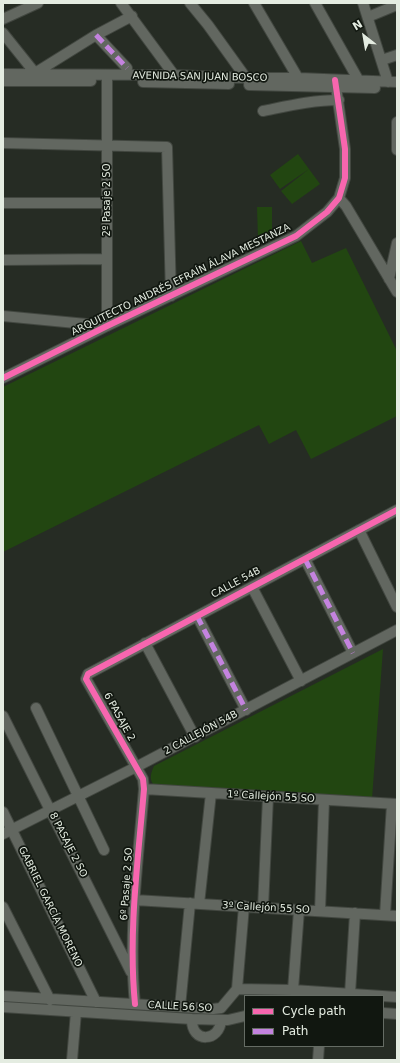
<!DOCTYPE html>
<html>
<head>
<meta charset="utf-8">
<style>
	body { margin:0 }
	#map { position:relative; width:400px; height:1063px; overflow:hidden; background:#262c24; font-family:"DejaVu Sans",sans-serif }
	canvas { display:block }
	.frame { position:absolute; inset:0; border:4px solid #e4ece1; pointer-events:none }
	.legend { position:absolute; left:244px; top:995px; width:140px; height:52px; box-sizing:border-box; background:#111710; border:1px solid #656c64; margin:0; padding:5px 7px; list-style:none; font-size:12px; color:#e4ece1 }
	.legend li { display:flex; align-items:center; gap:8px; height:20px }
	.legend b { width:20px; border:1px solid #656c64 }
	.north { position:absolute; left:344px; top:16px; width:40px; height:40px; -webkit-text-stroke:3px #111710; paint-order:stroke; rotate:329deg; font-size:11px; font-weight:700; line-height:16px; text-align:center; color:#e4ece1 }
	.north::after { content:''; display:block; margin:auto; width:14px; height:18px; background:#e4ece1; clip-path:polygon(50% 0,100% 100%,50% 72%,0 100%) }
</style>
</head>
<body>
<div id="map">
<canvas width="400" height="1063"></canvas>
<div class="frame"></div>
<ul class="legend">
<li><b style="height:5px;background:#f766af"></b>Cycle path</li>
<li><b style="height:5px;background:#c483df"></b>Path</li>
</ul>
<div class="north">N</div>
</div>
<script>
const c = document.querySelector('canvas').getContext('2d');
c.lineJoin = 'round';
function fillPath(path, color) { c.fillStyle = color; c.fill(path, 'evenodd'); }
function stroke(path, color, width, dash) { c.strokeStyle = color; c.lineWidth = width; c.lineCap = dash ? 'butt' : 'round'; c.setLineDash(dash || []); c.stroke(path); }
function label(font, color, halo, rows, align = 'center') {
  c.font = font + ' "DejaVu Sans",sans-serif'; c.lineWidth = 3.5; c.setLineDash([]); c.textBaseline = 'middle'; c.strokeStyle = halo; c.fillStyle = color; for (const [text, x, y, turn = 0] of rows) {
    c.save(); c.translate(x, y); c.rotate((+turn || 0) * Math.PI / 180); c.textAlign = isNaN(turn) ? turn : align; if (halo) c.strokeText(text, 0, 0); c.fillText(text, 0, 0); c.restore();
  }
}
fillPath(new Path2D(`
	M298,154l11,15 -29,20 -10,-14z
	M309,169l11,15 -28,20 -11,-13z
	M257,207h15v32h-14z
	M301,241l11,22 34,-15 51,103v65l-86,43 -15,-29 -27,14 -10,-19 -256,127v-165z
	M383,649l-11,150 -214,-14 -5,-1c-4,-6 -2,-11 1,-18z`), '#224611');
const minor = new Path2D(`
	M121,3l56,76
	M190,3l18,22 41,57
	M254,3l47,80
	M315,3l44,78
	M363,3l25,79
	M368,17l29,-12
	M3,19l35,-16
	M3,33l32,40 -1,4
	M96,35l31,33
	M382,60l15,-5
	M35,73l61,-38 36,-19
	M3,74l172,1 72,3h52l98,4
	M3,81h88
	M143,82l86,2
	M249,85l126,3
	M263,111c25,-5 50,-11 76,-11
	M397,122v28
	M3,143l164,4 4,149
	M339,198l7,8 51,86
	M3,203h104
	M3,260l104,-1
	M389,279l8,-36
	M3,316l104,10v-251
	M3,378l104,-52 189,-90 31,-24 12,-14 6,-20v-29l-10,-69
	M359,530l38,77
	M305,559l48,94
	M252,587l49,94
	M197,616l49,94
	M145,643l50,94
	M36,708l68,142
	M3,716l128,256
	M144,789l253,15
	M3,812l93,190
	M3,834l133,-67 261,-137
	M135,900l262,16
	M199,904l12,-111
	M3,907l47,93
	M263,908l5,-111
	M320,911l4,-111
	M385,915l7,-111
	M237,989l7,-83
	M293,990l6,-80
	M350,994l5,-81
	M3,996l210,13 8,-1 16,-19 56,1 104,7
	M135,1004c-7,-71 3,-143 9,-215l-1,-10 -57,-100 2,-5 309,-164
	M3,1007l189,12 36,1 17,-4
	M180,1007l10,-104
	M383,1013l14,1
	M192,1019c-1,25 28,23 29,1
	M72,1060l4,-48
	M318,1060l1,-14`);
stroke(minor, '#424740', 12);
stroke(minor, '#626760', 10);
stroke(new Path2D(`
	M96,35l31,33
	M305,559l48,94
	M197,616l49,94`), '#c483df', 5, [10, 5]);
stroke(new Path2D(`
	M3,378l104,-52 189,-90 31,-24 12,-14 6,-20v-29l-10,-69
	M135,1004c-7,-71 3,-143 9,-215l-1,-10 -57,-100 2,-5 309,-164`), '#f766af', 6);
label('10px', '#e4ece1', '#111710', [
	["AVENIDA SAN JUAN BOSCO",200,77,1],
	["2º Pasaje 2 SO",107,200,-90],
	["ARQUITECTO ANDRÉS EFRAÍN ÁLAVA MESTANZA",181,280,-26],
	["CALLE 54B",236,583,-28],
	["6 PASAJE 2",119,717,61],
	["2 CALLEJÓN 54B",201,733,-28],
	["1º Callejón 55 SO",271,797,3],
	["8 PASAJE 2 SO",68,845,63],
	["6º Pasaje 2 SO",127,884,-86],
	["GABRIEL GARCÍA MORENO",50,907,64],
	["3º Callejón 55 SO",266,908,3],
	["CALLE 56 SO",180,1007,3]
]);
</script>
</body>
</html>
